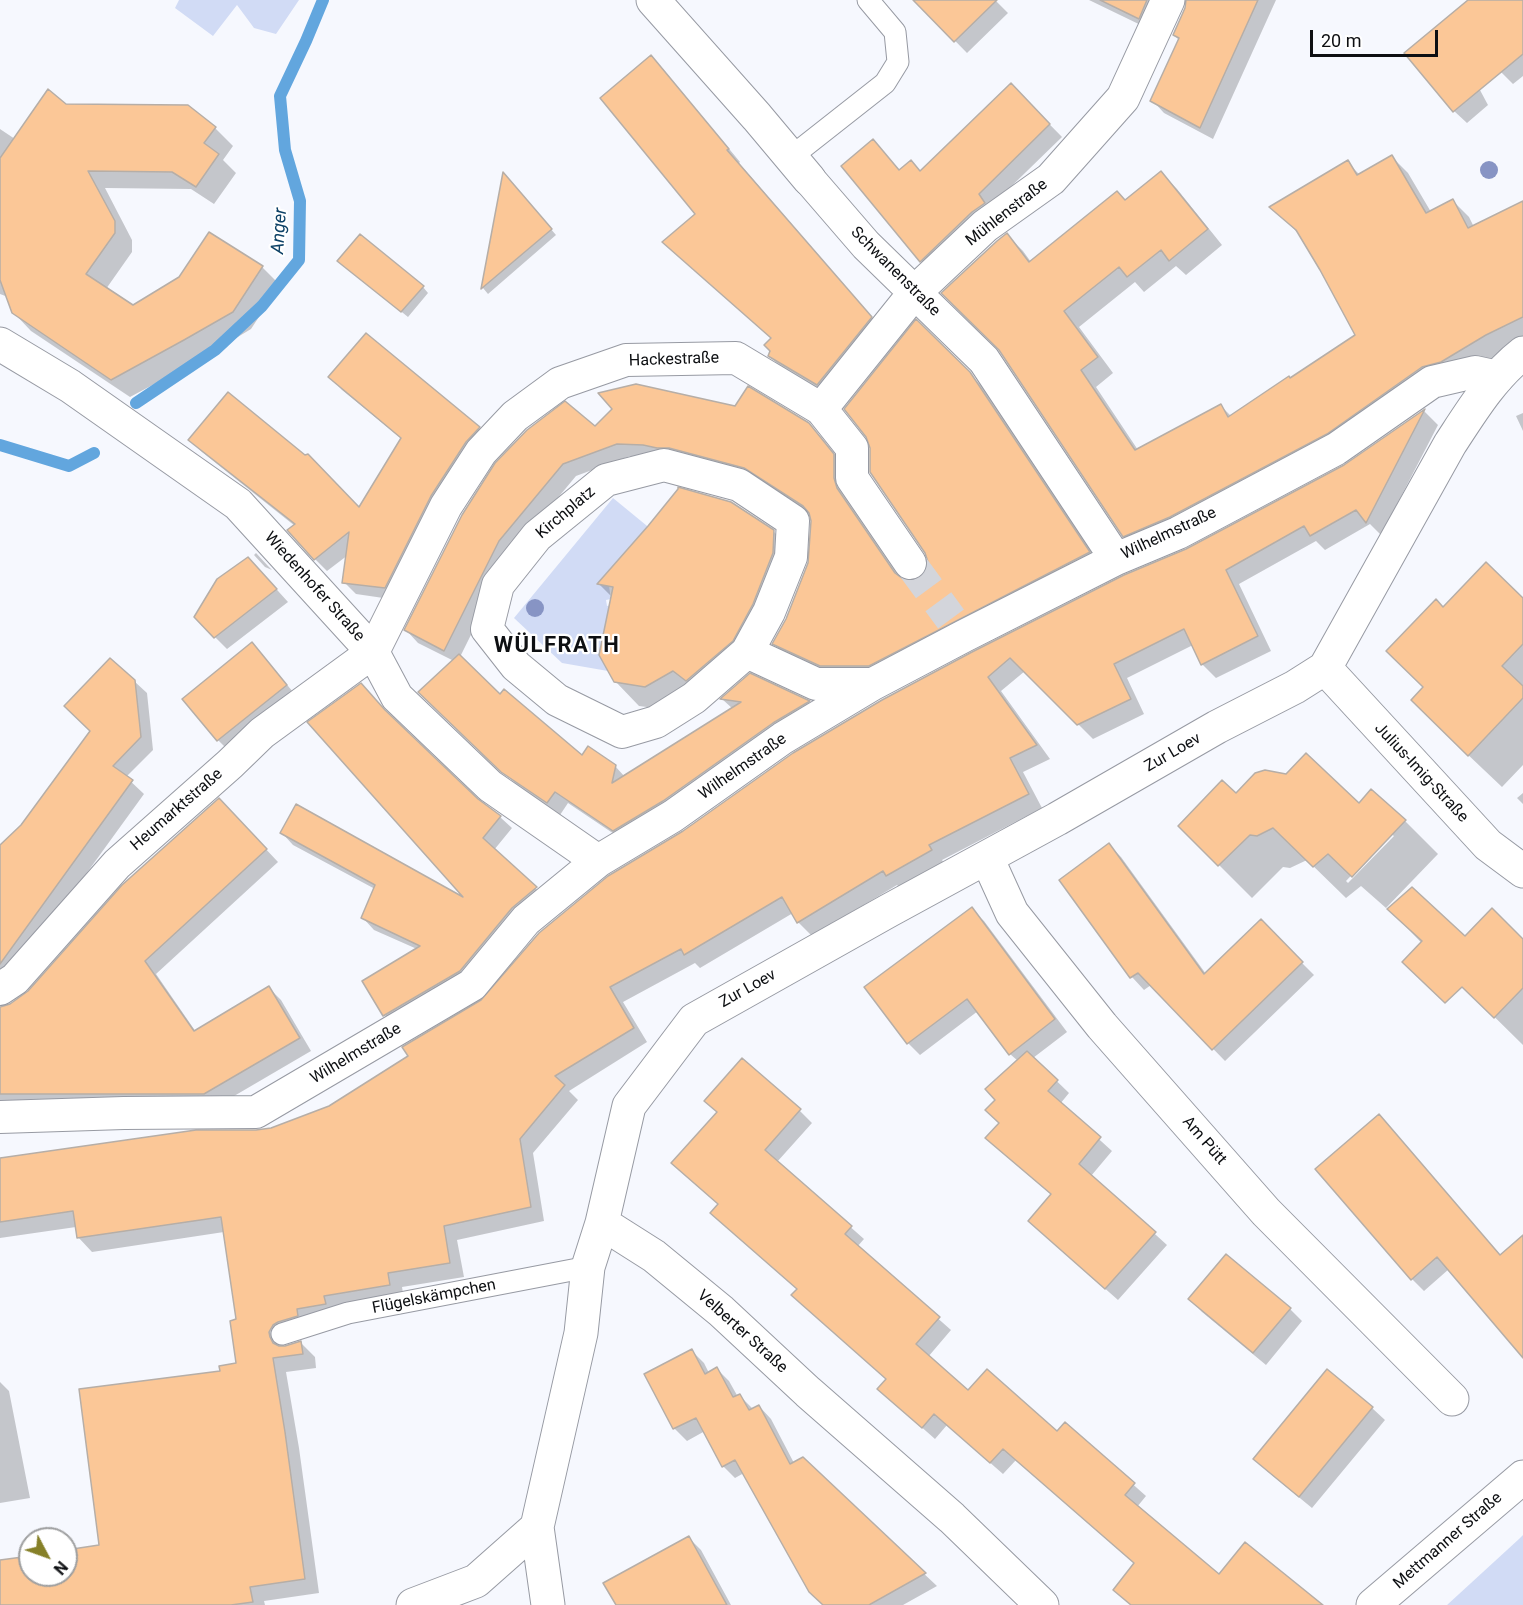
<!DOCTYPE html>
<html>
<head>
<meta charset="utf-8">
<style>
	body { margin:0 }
	#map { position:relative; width:1523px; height:1605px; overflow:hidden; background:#f6f8fe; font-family:Roboto,sans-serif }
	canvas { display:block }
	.north { position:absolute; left:18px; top:1527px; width:60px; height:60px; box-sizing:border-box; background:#fff; border:2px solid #9e9fa0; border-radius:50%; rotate:131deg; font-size:16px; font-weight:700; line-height:24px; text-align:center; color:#0d0f12 }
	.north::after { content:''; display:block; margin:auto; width:21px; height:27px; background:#868028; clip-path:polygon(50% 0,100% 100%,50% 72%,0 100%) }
	.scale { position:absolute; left:1310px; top:30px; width:128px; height:27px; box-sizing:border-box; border:3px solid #0d0f12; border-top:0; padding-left:8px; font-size:18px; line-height:21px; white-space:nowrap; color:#0d0f12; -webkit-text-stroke:4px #fff; paint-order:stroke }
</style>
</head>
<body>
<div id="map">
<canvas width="1523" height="1605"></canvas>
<div class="north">N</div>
<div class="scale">20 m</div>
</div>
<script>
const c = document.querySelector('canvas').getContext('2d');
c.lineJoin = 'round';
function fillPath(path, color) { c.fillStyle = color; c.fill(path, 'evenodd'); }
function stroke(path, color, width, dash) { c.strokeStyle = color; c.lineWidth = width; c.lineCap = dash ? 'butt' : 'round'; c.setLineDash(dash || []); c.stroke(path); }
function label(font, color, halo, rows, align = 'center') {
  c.font = font + ' Roboto,sans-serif'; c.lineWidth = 4.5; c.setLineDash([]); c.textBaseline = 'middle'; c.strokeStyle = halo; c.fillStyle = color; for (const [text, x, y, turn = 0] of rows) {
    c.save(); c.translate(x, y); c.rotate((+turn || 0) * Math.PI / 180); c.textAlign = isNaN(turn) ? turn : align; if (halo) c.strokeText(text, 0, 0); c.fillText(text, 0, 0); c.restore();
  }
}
fillPath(new Path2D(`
	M179,0h120l-23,34 -22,-6 -17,-23 -24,31 -38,-28z
	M613,498l39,32 -43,56 2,13 -5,1 1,6 8,-1c-8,23 -19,43 -7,66l-46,-8 -48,-45z
	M1523,1535v70h-76l72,-66z`), '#d1dbf5');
fillPath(new Path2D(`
	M915,0h80l13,13 -41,40z
	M1089,0h78l-16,30z
	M1188,0h88l-63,139 -49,-26 -12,-13 27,-60 -5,-5 13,-27z
	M1470,0h53v76l-10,8 -12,-12z
	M1452,38l36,67 -21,18 -13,-12z
	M651,57l12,12 77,93 -1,1 144,167 -53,67 -48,-29 -13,-12 4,-17 -76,-125z
	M1011,85l51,52 -72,70 -57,66 -12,-12 -48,-120 27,30 21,1z
	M65,106l122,1 28,21 18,18 -10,14 13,13 -22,31 -23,-15 -86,-1 27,52v12l-26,37 27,18 129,-40 18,18 -29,44 -48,29 -73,39 -99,-66 -18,-19 -5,-15 -8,-3v-165l15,10z
	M1392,157l16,16 23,39 22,-11 16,16 5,10 49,-11v125l-383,211 -16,-16 -117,-301 16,16 8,11 94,-60 36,-29 16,16 45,56 -36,30 -10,-9 -32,26 -9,-10 -56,45 34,46 -17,14 42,63 83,-44 11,11 125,-81 -57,-101 -29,-28 76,-45 13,13z
	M504,175l52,60 -68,59 -5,-6z
	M345,266l78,21 5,6 -20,24z
	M916,321l66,65 119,179 -219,113h-48l-48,-22 -12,-12 13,-25 22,-55 3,-43 -1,-7 -53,-34 -101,-23 -27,-1 -54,20 -65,78 -51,103 40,39 82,61 33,9 10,11 108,-68 -11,-10 28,-24 59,27 12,12 -195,128 -58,-39 -8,12 -44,-31 -84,-80 22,-43 -36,-18 -12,-13 190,-202 212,-4 13,13 25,31v24l3,10 54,79 8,1 9,-3 8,-8 1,-9z
	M330,377l149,51 12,13 -94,159 -41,-6 -12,-12 4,-27 -21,16 -12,-12 -20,-33 -93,-74 -12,-12 170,69 42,-70 -60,-49z
	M1424,411l14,14 -57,110 -11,-11 -45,26 -9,-9 -77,43 32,67 -55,27 -14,-14 -9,-19 -66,33 17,36 -51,25 -68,-68 -24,20 49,68 -27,13 19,36 -100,52 3,5 -43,25 -5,-5 -85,51 -14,-14 -5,-9 -93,55 -5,-5 -72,39 24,40 -78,49 9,9 -45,53 11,68 -87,19 7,37 -62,10 2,12 -117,40 -4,9 18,-5 14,14 1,11 -30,4 13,76 20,145 -55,8 1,4h-265v-44l30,-4v18h36v-24l35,-5 120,-174 17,-7v-44l-14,-89 -132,20 -14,-15 -2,-10 -76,11v-79l271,-30 58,-21 81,-51 72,-56 58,-67 647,-384 158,-84z
	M1523,413v18l-7,-15z
	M773,531l25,25 -2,21 -126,133 -31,-4 -24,-25 -3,-84 -13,-13z
	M256,553l12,13 4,4 -7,-3 -11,-12z
	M260,571l28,31 -61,47 -12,-12z
	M1523,600v165l-21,22 -57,-54 -2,-124z
	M252,644l12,13 34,41 -67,55 -13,-13 -33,-41z
	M134,681l13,12 6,57 -27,27 18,17 -137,189 -7,6v-142l22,-21z
	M361,685l33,36 83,79 23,17 12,11 -18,22 54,50 -76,83 -76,44 -11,-12 -20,-33 52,-33 -43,-19 -11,-12 12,-29 -82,-44 -11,-12 186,68z
	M1372,792l33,29 33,33 -52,54 -25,-22 -15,12 -39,-38 -17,8 -7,-1 -31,31 -72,-72 56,-31 123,11zM1391,834l3,2 -46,47 -2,-2z
	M1523,793v11l-6,-6z
	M231,812l47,50 -122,112 40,58 73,-44 12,12 30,51 -94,55 -217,-1v-97l11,-3 15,-10z
	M1109,845l12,12 85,117 55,-52 53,53 -89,86 -74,-76 -7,5 -12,-13 -71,-97z
	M971,909l13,12 83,111 -34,26 36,35 -9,11 52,47 -21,25 76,69 -49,55 -76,-67 10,-38 -53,-45 2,-27 -4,-23 21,-39 -8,-7 -32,-43 -58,44 -12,-12z
	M1389,909l78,31 56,5v100l-64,-63z
	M799,1110l13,13 -35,39 87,77 -7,8 94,83 -23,27 40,35 89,41 8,-9 81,72 -9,11 82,69 93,29h-181l-16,-15 21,-26 -120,-104 -13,14 -56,-49 -12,14 -43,-38 -4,-22 -90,-89 -79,-85 -46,-42z
	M1317,1169l184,87 22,-19v117l-74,-85 -25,22 -12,-12z
	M1190,1299l100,10 12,12 -36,44 -64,-53z
	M691,1350l13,13 5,10 8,-4 12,12 9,16 2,-1 13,13 6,-3 12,13 23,44 8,-4 135,127 -34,19h-79l-80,-132 -9,5 -12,-12 -18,-35 -18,10 -13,-13z
	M1327,1371l45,37 13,12 -73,88 -45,-37z
	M0,1382l9,9 21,107 -30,5z
	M689,1538l12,12 30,55h-114z`), '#0003');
stroke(new Path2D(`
	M136,403l79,-53 47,-44 37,-46 1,-59 -15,-51 -5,-54 26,-55 17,-41
	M0,445l69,21 25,-13`), '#62a6de', 12);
const building = new Path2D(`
	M913,0h84l-43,42z
	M1100,0h47l-8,19z
	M1186,0h72l-58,128 -50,-27 29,-63 -6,-3 12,-27z
	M1468,0h55v54l-70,58 -49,-59z
	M651,55l78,94 -2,1 145,167 -55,68 -49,-29 2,-5 -6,-6 7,-7 -109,-96 33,-28 -95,-116z
	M1011,83l39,41 -71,70 6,9 -13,9 -52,50 -79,-96 32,-27 26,31 12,-10 9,11z
	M48,89l18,15 122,1 28,22 -12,16 15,11 -23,33 -24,-15 -84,-1 27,50v12l-29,41 47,31 46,-28 30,-45 54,34 -30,46 -49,28 -73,40 -99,-67 -12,-33v-122z
	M1392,155l34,58 27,-14 15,29 55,-27v116l-37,18 -45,27 -19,5 -95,67 -157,83 -47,20 -124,-187 -58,-57 56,-52 10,-8 22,29 88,-71 8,9 36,-29 47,58 -39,32 -8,-11 -34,27 -8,-10 -55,44 34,46 -17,13 54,80 86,-46 7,13 61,-41 1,2 65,-43 -35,-65 -24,-40 -27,-23 79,-47 9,15z
	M503,172l49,57 -71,60z
	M360,234l64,52 -23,26 -64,-51z
	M916,319l54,53 120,180 -221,114h-49l-48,-22 14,-25 22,-56 3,-42 -2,-8 -6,-7 -59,-38 -75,-20h-12l-14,-3 -26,-1 -54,20 -64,77 -55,110 -40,-21 58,-115 33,-52 32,-33 38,-29 30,25 17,-17 -14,-16 38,-9 99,22 13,-20 61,37 25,31v24l3,10 58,85 8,6 8,2 9,-3 6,-8 2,-8 -3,-9 -55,-81v-24l-4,-11 -22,-28z
	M366,333l114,94 -14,15 -35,54 -46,92 -43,-5 7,-51 -35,28 -27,-30 8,-6 -107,-84 40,-48 77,63 3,-1 51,53 42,-69 -73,-61z
	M1425,409l-59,114 -10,-13 -46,26 -6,-10 -78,44 32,66 -57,29 -17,-36 -70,35 17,35 -54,26 -67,-67 -22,19 49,68 -27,13 19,36 -100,51 3,5 -46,26 -3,-5 -86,52 -15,-26 -98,58 -3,-6 -71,38 24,41 -79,48 10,9 -45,54 11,68 -87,19 6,37 -62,10 2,12 -66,11 2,8 -29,5 1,7 -20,6 -5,3 -4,7 1,5 3,6 6,3h6l16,-5 2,13 -30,4 12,74 20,147 -55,8 3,15 -22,3h-231v-45l30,-4v19h36v-25l33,-5 -20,-156 141,-18 -1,-5 17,-3 -6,-42 6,-2 -15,-102 -144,21 -4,-27 -73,11v-64l196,-28h60l15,-2 58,-22 79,-50 -6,-9 79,-47 58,-67 69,-57 75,-45 110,-78 89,-53 90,-48 152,-77 62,-26 158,-84z
	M678,487l53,15 43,28 -1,23 -20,51 -20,37 -47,40 -13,-10 -28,16 -31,-5 -15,-27 14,-68 -16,-3 51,-58 30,-37z
	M248,557l29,32 -63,49 -20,-21 23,-38z
	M1486,562l37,36v46l-21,22 21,20v12l-55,58 -57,-56 12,-13 -37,-36 50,-52 7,8z
	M252,642l35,43 -70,56 -35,-42z
	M459,654l41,40 4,-5 78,66 6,-9 28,19 -4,18 129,-81 -21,-3 30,-26 60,28 -37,22 -110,78 -50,30 -58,-39 -8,11 -46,-31 -83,-80z
	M110,658l25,22 6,57 -28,29 20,14 -133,184v-119l21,-20 69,-94 -26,-25z
	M361,683l24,27 93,89 23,17 -18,22 54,49 -25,21 -52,63 -77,45 -21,-35 58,-35 -59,-28 14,-33 -95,-52 16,-29 167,93 -156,-175z
	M1306,753l53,50 12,-14 35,31 -54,57 -24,-23 -15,13 -40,-39 -16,8 -7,-1 -32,31 -40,-40 44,-46 14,13 19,-20 10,-3 21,4z
	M219,798l48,51 -122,112 49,70 75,-45 31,52 -96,56h-204v-87l10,-3 18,-13 94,-106z
	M1109,843l95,131 57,-55 42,43 -91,88 -74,-77 -8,5 -71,-98z
	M1412,887l53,49 27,-28 31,31v49l-29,30 -32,-31 -17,16 -43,-41 20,-21 -35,-32z
	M972,907l83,112 -46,36 -42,-56 -60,45 -43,-57z
	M1027,1051l31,29 -10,11 53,46 -22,27 77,68 -51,57 -77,-68 23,-27 -66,-56 14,-15 -14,-13 10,-10 -10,-11z
	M742,1058l59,51 -36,41 87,76 -7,8 95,83 -24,27 52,46 19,-21 70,62 8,-9 70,61 -10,12 94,79 26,-32 78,63h-192l-18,-15 21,-27 -131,-114 -13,14 -56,-49 -12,14 -45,-39 9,-10 -95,-84 6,-6 -87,-76 8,-9 -47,-41 46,-51 -13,-11z
	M1379,1114l121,141 23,-20v123l-86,-101 -26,23 -96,-111z
	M1226,1254l65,54 -38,45 -65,-54z
	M692,1349l13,25 12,-7 16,30 7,-3 9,16 10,-5 31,59 13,-7 123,116 -57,32h-46l-14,-13 -74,-132 -13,7 -26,-49 -23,11 -29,-55z
	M1327,1369l46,38 -74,90 -46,-38z
	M689,1536l38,69h-111l-13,-22z`);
fillPath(building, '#fbc797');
stroke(building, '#b6aea7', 1.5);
stroke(new Path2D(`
	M910,563l41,56`), '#d3d5db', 32, [32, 16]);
const service = new Path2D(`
	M791,157l94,-74 13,-21 -3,-30 -27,-32
	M282,1334l66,-21 240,-46`);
const pedestrian = new Path2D(`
	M809,179l57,66 118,115 132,199
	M821,409l94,-117
	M664,465l75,20 54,36 -2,36 -22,55 -22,40 -53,46 -38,24 -34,10 -65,-32 -41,-34 -29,-37 11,-44 39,-49 69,-56z
	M373,652l24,45 93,89 108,75
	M747,652l69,32h57
	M0,989l15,-10 102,-115 113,-100 32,-31 111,-81 73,-146 35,-54 34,-36 45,-33 66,-23 110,-2 85,51 31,39v30l58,85
	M0,1117l124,-4 132,-1 216,-127 54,-65 72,-59 75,-45 110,-78 90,-54 91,-48 152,-77 62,-26 158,-84 96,-67 43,-10 23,5`);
const minor = new Path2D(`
	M653,0l104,117 52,62
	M915,292l70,-66 66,-47 72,-81 45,-98
	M0,344l70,42 168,118 135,148
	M1325,668l163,177 35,26
	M987,858l25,55 90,113 164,186 186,187
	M413,1605l63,-24 61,-54
	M548,1605l-11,-78 44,-194 7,-66 14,-44
	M1042,1605l-90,-87 -144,-126 -87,-81 -67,-55 -52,-33 27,-117 65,-86 194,-109 169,-92 160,-92 78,-40 30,-19 125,-224c21,-32 42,-67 73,-91`);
const secondary = new Path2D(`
	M1373,1605l150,-128`);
stroke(service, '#979aa3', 23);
stroke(pedestrian, '#979aa3', 34);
stroke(minor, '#979aa3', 35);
stroke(secondary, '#979aa3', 35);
stroke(service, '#fff', 21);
stroke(pedestrian, '#fff', 32);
stroke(minor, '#fff', 33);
stroke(secondary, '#fff', 33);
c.fillStyle = '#8794c4';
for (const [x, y] of [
	[1489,170],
	[535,608]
]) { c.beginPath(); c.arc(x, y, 9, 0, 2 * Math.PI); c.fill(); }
label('16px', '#0d0f12', '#fff', [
	["Mühlenstraße",1007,213,-38],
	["Schwanenstraße",895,272,45],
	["Hackestraße",674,360,-2],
	["Kirchplatz",566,513,-40],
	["Wilhelmstraße",1169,534,-25],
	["Wiedenhofer Straße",314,587,48],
	["Zur Loev",1173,753,-30],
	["Wilhelmstraße",743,767,-35],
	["Julius-Imig-Straße",1421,773,47],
	["Heumarktstraße",177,810,-41],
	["Zur Loev",748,989,-29],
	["Wilhelmstraße",356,1054,-31],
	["Am Pütt",1204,1141,49],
	["Flügelskämpchen",434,1297,-11],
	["Velberter Straße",742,1332,42],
	["Mettmanner Straße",1448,1541,-41]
]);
label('italic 18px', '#0d4166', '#fff', [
	["Anger",280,231,-86]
]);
c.letterSpacing = '1.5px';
label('bold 22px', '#0d0f12', '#fff', [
	["WÜLFRATH",557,646]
]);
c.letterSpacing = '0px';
</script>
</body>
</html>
